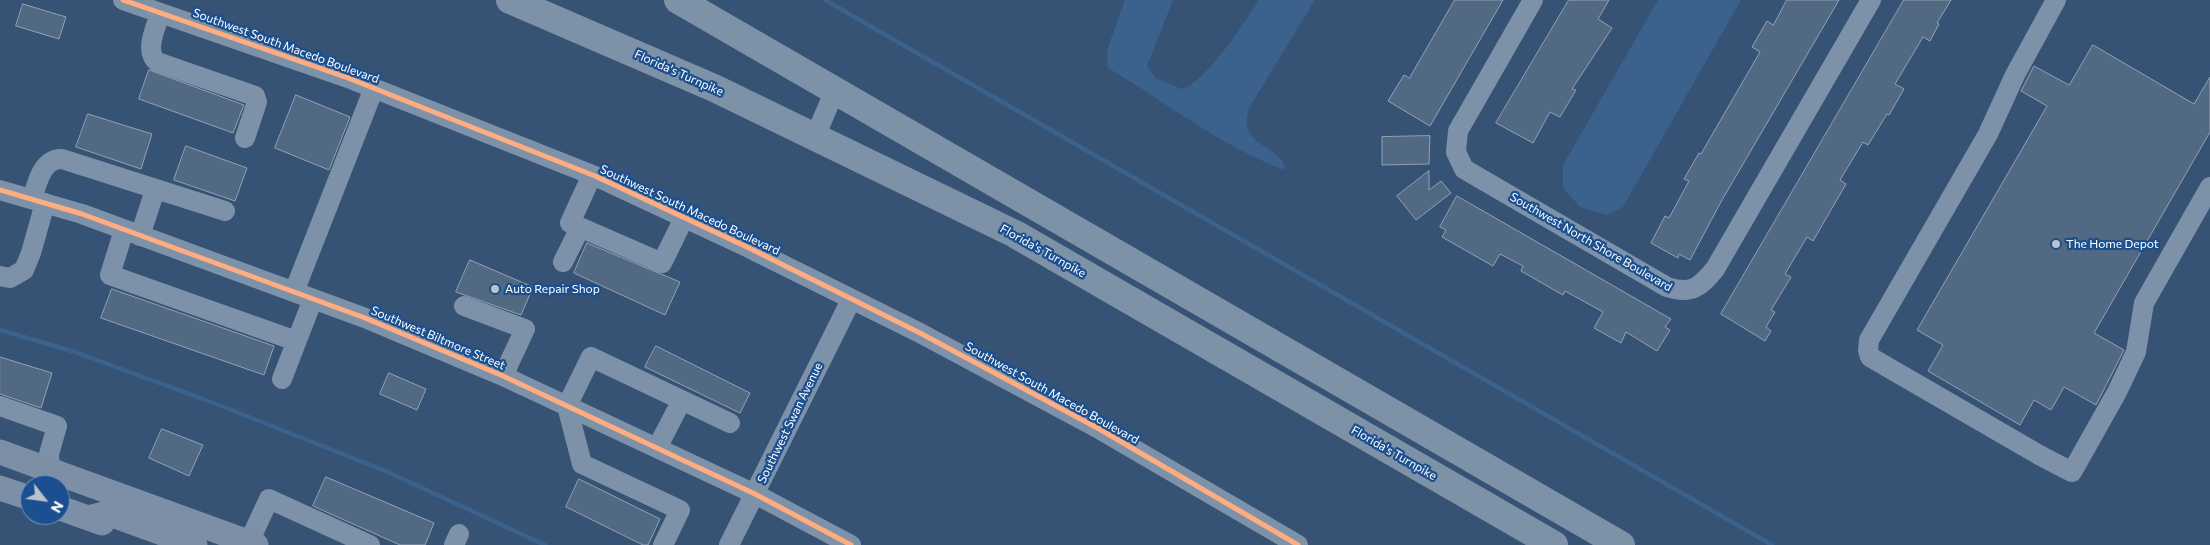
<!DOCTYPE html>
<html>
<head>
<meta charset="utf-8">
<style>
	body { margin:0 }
	#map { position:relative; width:2210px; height:545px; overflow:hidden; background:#365274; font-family:Commissioner,sans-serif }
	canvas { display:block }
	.north { position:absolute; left:20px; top:475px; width:50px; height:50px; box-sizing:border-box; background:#1b4f8f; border:1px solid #7695bc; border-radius:50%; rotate:120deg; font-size:14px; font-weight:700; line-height:20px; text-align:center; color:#fff }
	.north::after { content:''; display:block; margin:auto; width:18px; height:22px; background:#b9c2ce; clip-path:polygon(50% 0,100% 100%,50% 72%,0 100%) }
</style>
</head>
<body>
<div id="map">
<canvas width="2210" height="545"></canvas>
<div class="north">N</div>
</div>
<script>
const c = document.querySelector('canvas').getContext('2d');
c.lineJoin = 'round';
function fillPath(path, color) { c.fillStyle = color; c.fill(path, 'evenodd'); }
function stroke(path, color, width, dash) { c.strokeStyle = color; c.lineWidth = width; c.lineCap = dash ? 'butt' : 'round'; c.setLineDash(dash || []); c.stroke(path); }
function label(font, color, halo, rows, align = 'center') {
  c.font = font + ' Commissioner,sans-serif'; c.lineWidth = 4.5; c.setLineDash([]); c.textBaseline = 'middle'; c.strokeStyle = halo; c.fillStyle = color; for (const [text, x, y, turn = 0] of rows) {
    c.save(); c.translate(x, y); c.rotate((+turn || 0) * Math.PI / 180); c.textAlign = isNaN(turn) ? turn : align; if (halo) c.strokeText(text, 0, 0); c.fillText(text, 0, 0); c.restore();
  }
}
fillPath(new Path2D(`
	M1125,0h48l-26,66 9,12 26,11c23,-6 64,-68 77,-89h56l-66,108c-1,4 -3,11 -2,16 2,22 31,22 38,43l-1,3c-64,-24 -118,-68 -176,-102l-1,-18z
	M1658,0h83l-118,207 -16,8 -27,-8 -17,-19v-23z`), '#3b618d');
stroke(new Path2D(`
	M825,0l947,545
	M0,330l75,22 144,53 171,68 155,72`), '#3b618d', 4.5);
const building = new Path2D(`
	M1455,0h48l-73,126 -42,-25 16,-26 5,3z
	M1569,0h40l-11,19 14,9 -40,61 4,1 -16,27 -10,-5 -17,31 -37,-20z
	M1787,0h52l-117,200 -32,60 -11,-6 -1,4 -27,-15 14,-27 4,2 20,-37 -5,-2 15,-26 2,1 59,-102 -8,-5 15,-26 6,4z
	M1904,0h47l-14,23 2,1 -9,17 -7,-4 -28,47 9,5 -15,26 -2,-1 -19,31 -5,-3 -23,38 6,4 -33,57 -6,-4 -22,37 6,3 -20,33 4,2 -9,15 5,4 -6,10 -44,-27z
	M23,4l43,13 -7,22 -43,-13z
	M2093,45l101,59 16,-27v55l-116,201 30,17 -28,55 -32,-18 -13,23 -17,-10 -14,25 -92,-54 15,-26 -26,-15 130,-224 -26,-15 13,-25 35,19z
	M149,70l95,35 -11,28 -94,-34z
	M296,95l54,22 -21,53 -54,-22z
	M88,114l64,20 -11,35 -65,-22z
	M1430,136l-1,28 -47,1v-28z
	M186,146l61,22 -12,33 -61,-21z
	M1429,171v19l12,-9 10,12 -35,27 -19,-24z
	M1457,196l214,123 -6,8 5,3 -13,21 -31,-19 -5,11 -27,-15 9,-16 -38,-21 -2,4 -42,-24 2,-5 -23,-12 -7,12 -51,-29 4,-7 -6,-3z
	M587,243l93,39 -15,33 -91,-42z
	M470,260l63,27 -12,28 -65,-23z
	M112,289l162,57 -10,29 -163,-57z
	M656,346l94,47 -10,20 -95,-46z
	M0,357l52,16 -11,35 -41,-14z
	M389,373l37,16 -9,21 -37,-16z
	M162,429l41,16 -14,31 -40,-18z
	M326,477l108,46 -9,22h-25l-87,-39z
	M579,479l81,40 -12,26h-5l-77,-38z`);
fillPath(building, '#526984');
stroke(building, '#92a2b6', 1);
stroke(new Path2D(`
	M123,0l225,78 247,98 154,72 171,85 181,97 197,115
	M1533,0l-75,131 -2,21 8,17 203,118c25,8 33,0 48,-18l156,-269
	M2056,0l-41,75 -27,59 -119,206 -1,10 2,7 171,99 31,16 45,-80 19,-40 8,-49 66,-116
	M160,13c-4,15 -16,37 -3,49l98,34 2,6 -12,36
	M815,137l20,-47
	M592,175l-22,48 92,40 22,-45
	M0,190l82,24 283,104 138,58 252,118 96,51
	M32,199c5,-15 10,-41 30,-40l163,52
	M124,230l-14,45 186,66
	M140,236l15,-46
	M563,262l17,-34
	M0,276l10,2 14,-8 7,-17 14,-50
	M294,292l80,-204
	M464,306l61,23 -22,47
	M282,379l31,-80
	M0,406l57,20 -8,28 1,15
	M657,448l25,-48
	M249,542l20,-43 101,46
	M454,545l5,-11
	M663,545l17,-35 -98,-46 -15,-58 24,-49 139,66
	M729,545l122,-245`), '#7d92a8', 20);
stroke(new Path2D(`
	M0,452l256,93
	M0,488l30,10
	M60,508l42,15
	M88,518l19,-5 88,32`), '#7d8ea7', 25);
stroke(new Path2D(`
	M510,0l204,88 301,146 539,311
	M678,0l943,545`), '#7e92a7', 28);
stroke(new Path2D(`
	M123,0l225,78 247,98 154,72 171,85 181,97 197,115
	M0,190l82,24 283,104 138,58 252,118 96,51`), '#ffac80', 5);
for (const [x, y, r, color] of [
	[2056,244,5,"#b9c2ce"],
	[495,289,5,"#b9c2ce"]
]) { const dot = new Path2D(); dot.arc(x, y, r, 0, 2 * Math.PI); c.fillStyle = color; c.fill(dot); stroke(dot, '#1b4f8f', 2); }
label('12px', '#fff', '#1b4f8f', [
	["Southwest South Macedo Boulevard",286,46,20],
	["Florida's Turnpike",679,73,24],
	["Southwest South Macedo Boulevard",690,210,25],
	["Southwest North Shore Boulevard",1591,242,30],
	["Florida's Turnpike",1043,251,29],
	["Southwest Biltmore Street",438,338,23],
	["Southwest South Macedo Boulevard",1052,393,29],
	["Southwest Swan Avenue",790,423,-64],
	["Florida's Turnpike",1394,453,30]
]);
label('12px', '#fff', '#1b4f8f', [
	["The Home Depot",2066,244],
	["Auto Repair Shop",505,289]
], 'left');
</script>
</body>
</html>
